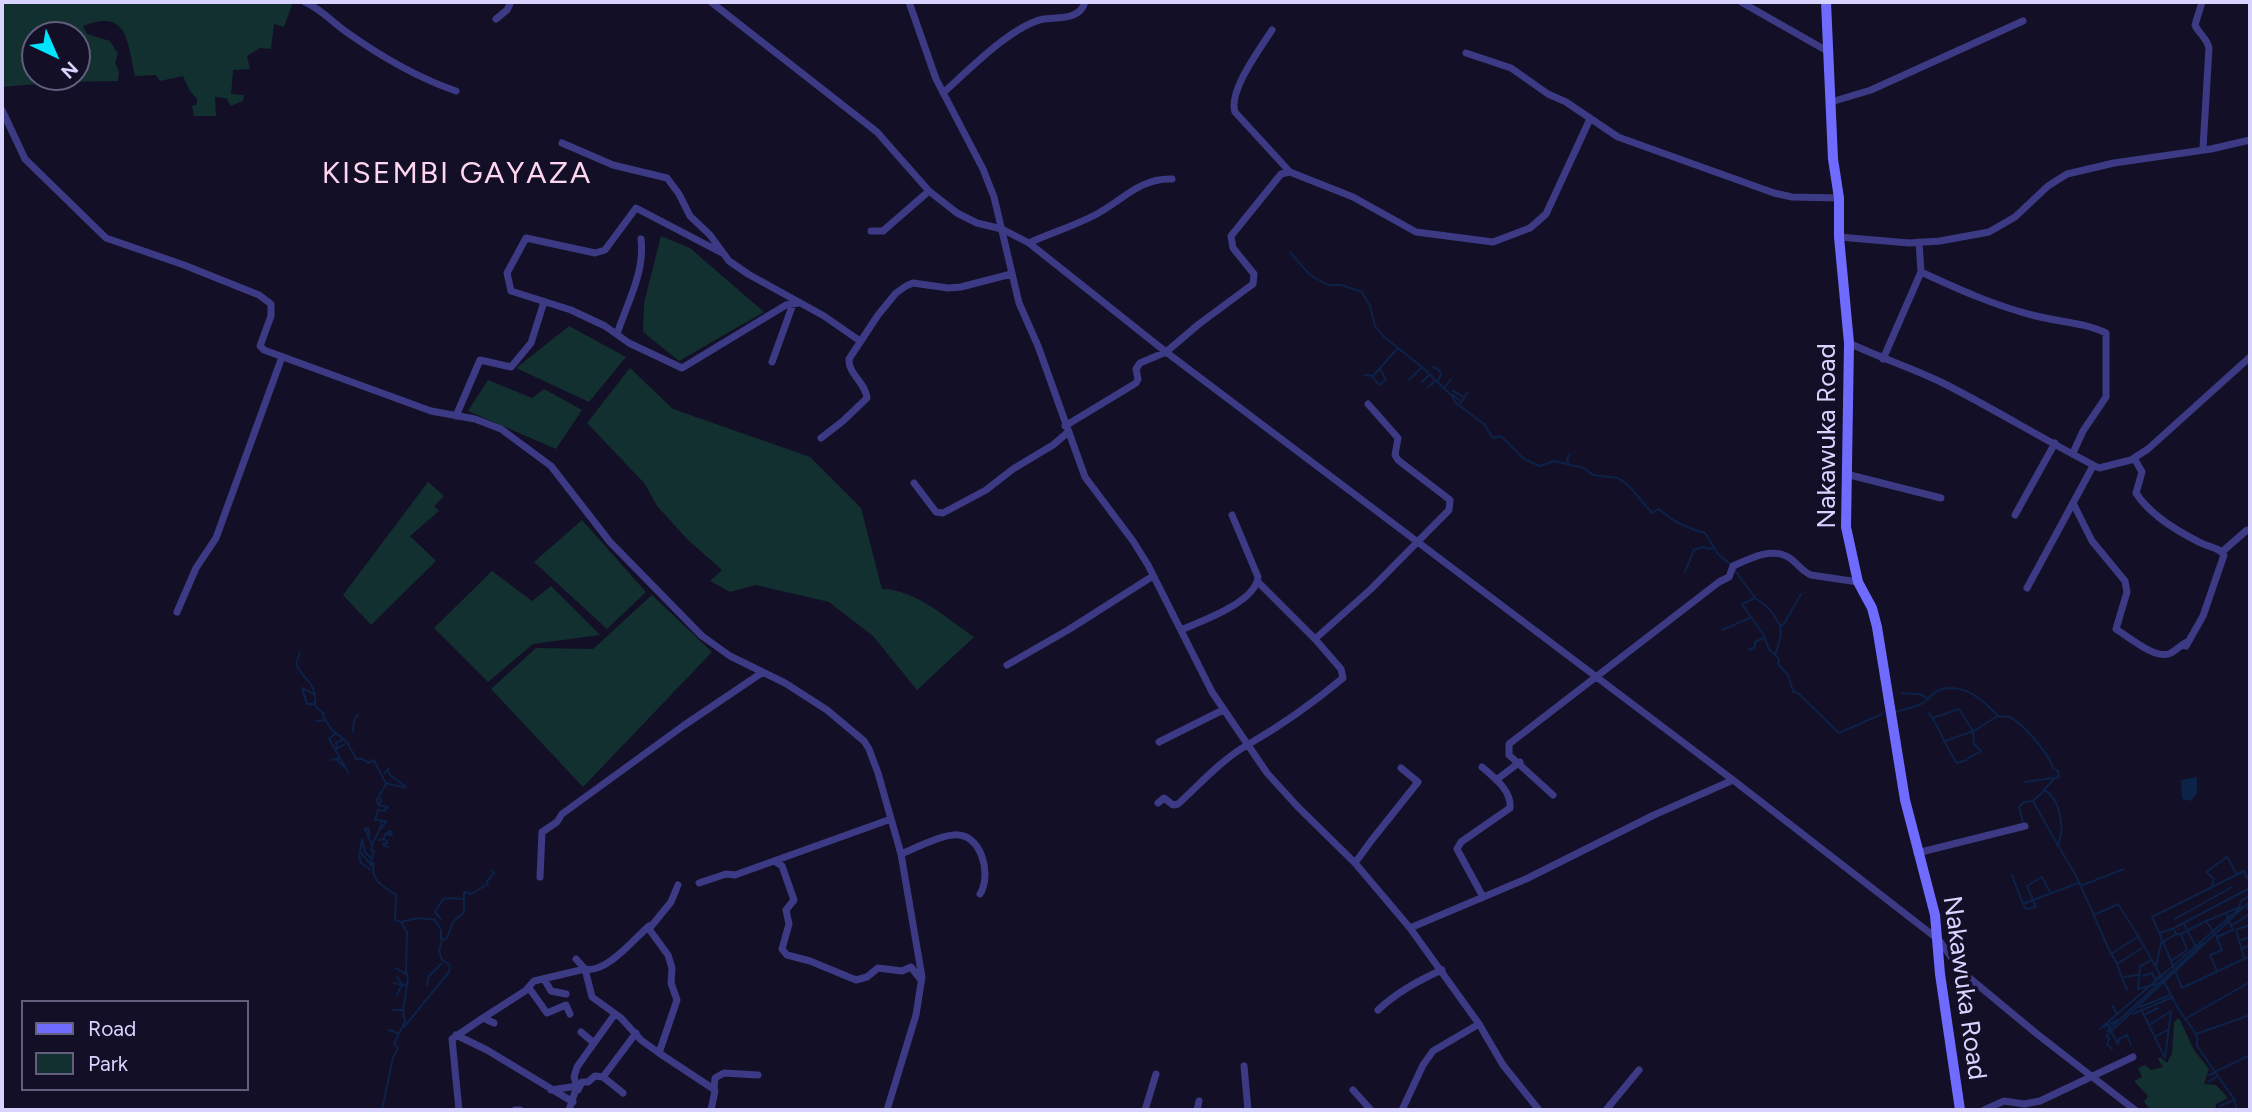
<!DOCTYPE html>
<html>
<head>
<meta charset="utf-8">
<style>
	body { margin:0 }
	#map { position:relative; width:2252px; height:1112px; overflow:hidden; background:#130f26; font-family:Figtree,sans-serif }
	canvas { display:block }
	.frame { position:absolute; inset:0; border:4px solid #d9d4ff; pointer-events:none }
	.legend { position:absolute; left:21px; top:1000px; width:228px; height:91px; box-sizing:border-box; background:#130f26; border:2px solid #625e7d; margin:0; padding:9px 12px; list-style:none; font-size:21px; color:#d9d4ff }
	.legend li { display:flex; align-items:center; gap:14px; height:35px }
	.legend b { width:35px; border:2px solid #625e7d }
	.north { position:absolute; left:21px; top:21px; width:70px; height:70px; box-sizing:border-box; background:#130f26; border:2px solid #625e7d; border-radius:50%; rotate:136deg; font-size:19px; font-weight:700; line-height:28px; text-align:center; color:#d9d4ff }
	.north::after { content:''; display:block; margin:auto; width:24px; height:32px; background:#00e5ff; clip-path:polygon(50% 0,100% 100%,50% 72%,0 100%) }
</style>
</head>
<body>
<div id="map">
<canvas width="2252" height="1112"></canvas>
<div class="frame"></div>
<ul class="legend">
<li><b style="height:9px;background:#6f6bff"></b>Road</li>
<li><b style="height:19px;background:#12302f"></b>Park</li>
</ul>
<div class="north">N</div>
</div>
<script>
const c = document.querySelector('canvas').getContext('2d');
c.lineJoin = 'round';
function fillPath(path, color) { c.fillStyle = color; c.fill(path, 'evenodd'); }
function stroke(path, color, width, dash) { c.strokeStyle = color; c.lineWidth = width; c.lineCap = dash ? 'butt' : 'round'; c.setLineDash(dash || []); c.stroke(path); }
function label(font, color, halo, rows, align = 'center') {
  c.font = font + ' Figtree,sans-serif'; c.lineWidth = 7; c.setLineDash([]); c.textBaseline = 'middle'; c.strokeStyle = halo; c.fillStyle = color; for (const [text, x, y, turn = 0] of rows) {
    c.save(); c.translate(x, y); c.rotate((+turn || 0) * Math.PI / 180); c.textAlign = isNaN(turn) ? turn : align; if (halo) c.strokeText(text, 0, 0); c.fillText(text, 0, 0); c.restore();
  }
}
fillPath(new Path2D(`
	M2,2h291l-9,25 -10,-3 -3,25 -11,-1 -13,8 3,13 -17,1 -2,24 13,1 -1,6 -12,5 -5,-8 -11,-1 1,19h-22l-2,-10 5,-2v-5l-7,-8 -7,-15 -23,5 -4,-6 -21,1c-8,-35 -7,-68 -52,-50l4,8 23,7 8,13 -3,8 4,10 -1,9 -58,1 -58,5zM35,35h42v42h-42z
	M661,236l29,12 74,64 -85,49 -36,-29 1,-29z
	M569,326l57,31 -37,45 -73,-34z
	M630,368l43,41 137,48 51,51 21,81c33,0 66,30 92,48l-57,53 -44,-54 -44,-34 -73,-17 -26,7 -20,-11 12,-11 -34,-30 -31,-34 -12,-22 -58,-61z
	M488,380l44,18 12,-9 38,21 -26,39 -88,-38z
	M428,482l16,14 -10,10 5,5 -29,25 26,25 -65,64 -28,-30z
	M582,520l64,72 -39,37 -73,-67z
	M492,571l40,30 19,-15 49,49 -67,9 -45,38 -54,-54z
	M652,595l60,57 -129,135 -92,-98 45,-41 57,1z
	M2179,1018l15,32 15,19 -5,15 12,1 12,13 -12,6 -1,6h-64l-7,-8 4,-6 -14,-15 8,-4 -4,-9 7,-3 6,5 12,-3 -5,-8 2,-2 7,6 5,-10 2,-31z`), '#12302f');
fillPath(new Path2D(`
	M2197,777v16l-6,8 -9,-2 -1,-19z`), '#0c2248');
stroke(new Path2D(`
	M1290,252l20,23 18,10h13l21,7 8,14 5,20 8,10 39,31 30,29 4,7 28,21 9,14 8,-2 23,23 16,7 14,-5 30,7 9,7 25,3 11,8 23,27 7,-4c14,13 28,19 46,24l13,21 13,11
	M1432,367l6,2 3,5 -3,7
	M1365,375l8,1 25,-28
	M1372,376l7,9 7,-5 -6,-11
	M1409,380l13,-13
	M1422,382l7,-7
	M1428,387l7,-6
	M1445,387l6,-8
	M1453,391l11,6
	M1452,394l7,6
	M1459,405l9,-13
	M1568,462l-1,-3 3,-5
	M1734,569l21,29 -13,6 21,30 6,15 10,10 -1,5 10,11 5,16 6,3 40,39 43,-19
	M1685,572l9,-22 9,-3 6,2 4,-1
	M1756,599c12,7 17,13 23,25
	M1722,630l28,-12
	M1749,650l6,-3v-5l10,-5
	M300,653l-4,11c9,19 21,17 19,42l9,8 -1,2 8,13 16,13 9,17h7l5,4 6,-3 12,24 -9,16 1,5 10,2 -4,4 -6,-1 -3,10h6c1,13 -9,18 -10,30l3,1 -3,11 3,2c-5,15 10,23 22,31l-1,25 6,2 6,10 -1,39 2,7 -5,34 2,9 -11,23 4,4 -5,9 -11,53
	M1775,655l6,-19 -1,-10 4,-2 17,-30
	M1902,693l17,1 8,4
	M314,694l-12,-6 5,16h8
	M1895,712c9,-2 18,-5 26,-8 8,-3 11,-13 21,-15 24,-5 41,11 56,27 4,1 8,0 11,1 14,6 40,37 44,51l5,3 1,6 -5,2 -10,11c17,9 21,40 14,55l18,31 18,39 24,-11c22,33 41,68 60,104 5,9 14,18 18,27 2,4 1,7 1,11l37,53 3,11
	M1929,713c12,16 16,35 28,50l10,-3
	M1933,718l26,-9 14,22 1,13 7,7 -12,7
	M317,721l8,-1
	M353,732l1,-11 4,-7
	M336,733l-7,6 19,33
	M342,740l-6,3 1,6 8,-5
	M1945,741l29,-10 22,-14
	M336,759l8,8
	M332,760l8,-2
	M384,774l4,-5 2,6 15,11v2l-19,-5
	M2024,782l29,-4
	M2033,801l11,-10
	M380,803l1,-4
	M2023,822l-4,-15 5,-5 9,-1 24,43
	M382,828l4,-7h-4
	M386,834l3,-3 3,1 -2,1
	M370,835l-2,-7 -3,1 7,16
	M384,839l1,-5 7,1
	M379,840l5,-1 4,3
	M387,843l-4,1 1,2 5,1
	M359,855l2,8 9,6
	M371,858l-6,-6 -3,-13 -2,13 12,14
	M2250,869v2
	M2012,875l11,29 55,-21
	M2083,885l41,-16
	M2212,886l2,-7 -8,-7 21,-15 9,16
	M2024,906l2,3 10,-2 -9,-21 15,-9 8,15
	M2239,906l3,-6 8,-4
	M2247,906l3,7
	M2227,912l14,-5
	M2094,916l17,38 28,-18
	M441,919l-6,-7 8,-13 7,-1 12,1
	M2175,919l57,-32
	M401,922l17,-4 17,2 6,10v9
	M2184,924l12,23
	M2231,926l19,-12
	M2174,929l2,5 -13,8 8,19 16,-11 -6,-16h-5
	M2238,929l12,-4
	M2236,930l8,27
	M2160,933l14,-5 76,-40
	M2181,934l23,-12 2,-1 20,-8 7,17 -16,7 -11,-16
	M2217,938l5,12 -12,5 7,16
	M2241,940l9,-3
	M2242,949l8,-4
	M2112,955l5,9 25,-16
	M2150,961l-10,5 -2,23 22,-6
	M2171,961l11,27 68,-32
	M2117,965l5,12 16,-2
	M2156,966l6,-27 -10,-22 92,-46 6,12
	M396,968l11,7
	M2143,976l9,-3 3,6 5,-3
	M397,977l5,7 -5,11
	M2122,978l5,12
	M394,983l13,3
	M427,985l2,-9 12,-12
	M2113,1006l4,8
	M2140,1007l30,-12
	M393,1010h9
	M2142,1011l23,47 6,-47 -22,14
	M2133,1014l40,-17
	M2146,1014l12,-6
	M2185,1019l65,-37
	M2108,1026l10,18 1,-5 8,-4 4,10
	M404,1027l45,-55 1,-7 -8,-5 -3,-10 3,-10 5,-2 6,-16 11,-10v-20l7,2 17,-10 -1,-3 7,-8 -2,-3
	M2104,1027l14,-7
	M2100,1029l141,-122
	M389,1030l9,3
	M2111,1030l-4,1 96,-88
	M2196,1034l54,-19
	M2155,1037l14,-8
	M2109,1039l-2,5 5,5
	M2110,1039l-4,-3 144,-135
	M2209,1075l41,-20
	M2208,1082l8,-5
	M2220,1106l14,-6
	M388,1109l1,1`), '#0c2248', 2);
stroke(new Path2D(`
	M305,2c16,7 26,19 40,29 35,25 70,46 111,60
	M711,2l166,130 52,59 28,22 20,10 25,6 27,14 137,109 567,428 206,160 22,31 76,63 98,76
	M909,2l27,77 47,90 11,28 25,106 19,43 47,131 48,64 15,24 64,127 55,81 31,34 57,56 55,65 69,96 24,41 36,45
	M1741,2l88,50
	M2202,2l-7,23c4,9 12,13 14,23l-6,100
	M496,19l11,-9 4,-8
	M1272,30c-12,19 -44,61 -37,82l55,60
	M1466,53l45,15 37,26 18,8 52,35 156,56 18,4 47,1
	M943,93c25,-22 69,-68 101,-74 15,-2 36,1 41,-17
	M1831,102l40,-12 152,-69
	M2,110l23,49 81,79 78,27 75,30 12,9v12l-11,30 4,4 167,61 44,8 26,10 50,37 59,76 92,94 28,20 55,27 42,27 37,31 5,8 9,24 23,81 21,123 -6,38 -29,95
	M562,143l51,22 54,13 12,16 11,22 20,19 19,26 19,13 76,42 36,25
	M871,231h12l46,-40
	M1839,237l70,6 31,-2 49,-9 26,-15 33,-31 19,-12 47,-11 97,-14 39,-9
	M1029,243c22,-10 45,-17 66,-28 27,-14 44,-37 77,-36
	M724,254l-88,-46 -31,42 -10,3 -69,-15 -19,35 4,18 60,19 34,16 24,17 53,25 104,-63 13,-2
	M1921,272c37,17 72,33 111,43 25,7 51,7 74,18v64l-23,34 -10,22
	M617,334c10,-31 28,-61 24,-95
	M1849,343c31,15 64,25 94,40 53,27 103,58 156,85l32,-8 17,-11 102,-92
	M1883,359l38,-87 -2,-30
	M772,362l21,-58
	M456,416l24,-56 31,7 20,-24 13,-41
	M1065,426l71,-43 2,-4 -2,-10 4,-6 26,-11 33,-28 54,-40 1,-10 -21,-26 -2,-12 50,-62 9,-2 63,25 63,35 77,10 37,-14 16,-14 44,-95
	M821,438l22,-17 24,-23c-1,-15 -19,-24 -18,-39l29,-44 18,-22 10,-7 7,-3 35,5 13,-1 50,-13
	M2134,458l8,14 -6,21c14,22 41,38 63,49 9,5 20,5 25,13l-21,61 -17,30
	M1846,474l95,24
	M914,483l22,29 7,1 43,-23 27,-21 40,-24 14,-12
	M2073,503l19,38 33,40 2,11 -11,37c13,8 41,32 55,24 7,-4 9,-8 18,-12
	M2015,515l40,-72
	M2223,551l24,-21 3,1
	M1258,582l57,57
	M2027,588l66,-122
	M177,612l19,-44 20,-30 66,-181
	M1181,630c21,-9 75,-28 77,-53l-26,-62
	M1007,665l61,-35 85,-54
	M1159,742l64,-32
	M1482,767c12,10 30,24 28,41l-49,34 -4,7 26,48
	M1496,780l24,-18
	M1553,795l-44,-40v-11l210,-162 10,-5 4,-11c16,-7 38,-19 55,-9 9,5 13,14 23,18l47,7
	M1158,803l6,-5 9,7 5,-1c22,-20 44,-45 71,-60 33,-19 64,-41 94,-66l-2,-9 -26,-30 56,-50 78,-79 1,-10 -52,-40 -3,-5 3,-17 -30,-34
	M1917,853l108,-27
	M901,854c15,-6 37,-18 52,-19 29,-3 39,40 27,59
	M776,862l6,4 12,34 -8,10 3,14 -7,25 5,6 23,6 46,19 11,-3 11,-9 24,3 9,-4 10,13
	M1355,863l16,-22 47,-59 -17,-14
	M540,877l2,-45 15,-10 5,-8 121,-88 80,-54
	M699,883l27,-9 9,1 156,-56
	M678,885l-7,17 -22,27 19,26 4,13 -1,15 6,17 -18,53 53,35 3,3 -4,19
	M1410,928l116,-49 128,-64 79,-35
	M576,959l9,10 7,28 29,21 20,22 18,13
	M544,979l7,12 15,3
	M529,988l18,25 19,-8 4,9
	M1378,1010c18,-17 41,-30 64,-40
	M483,1018l42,-27 9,-10 51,-12c21,5 49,-30 64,-43
	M456,1035l31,15 86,52
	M594,1043l21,-29
	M1244,1066l4,44
	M603,1077l20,16
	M577,1089l1,1 4,-8h6l7,-6 8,1 33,-44
	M551,1090l26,-4
	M714,1090l1,-12 9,-5 34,2
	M1353,1090l18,20
	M459,1110l-7,-71 31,-21 11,5
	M515,1110h5
	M569,1110l8,-24 -3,-9 3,-10 17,-24 -13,-11
	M1145,1110l11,-36
	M1197,1110l2,-9
	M1402,1110l21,-45 10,-14 46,-27
	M1606,1110l33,-40
	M1984,1110l20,-9 20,3 16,-3 93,-44`), '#3d3a85', 7);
stroke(new Path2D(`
	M1826,2l7,157 6,39v39l10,106 -3,184 12,55 14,26 5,19 28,173 30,115 5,59 20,136`), '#6f6bff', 10);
label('26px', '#d9d4ff', '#130f26', [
	["Nakawuka Road",1827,436,-90],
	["Nakawuka Road",1964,988,82]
]);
c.letterSpacing = '2px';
label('30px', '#ffd6f0', '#130f26', [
	["KISEMBI GAYAZA",457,174]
]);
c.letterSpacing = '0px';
</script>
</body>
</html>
